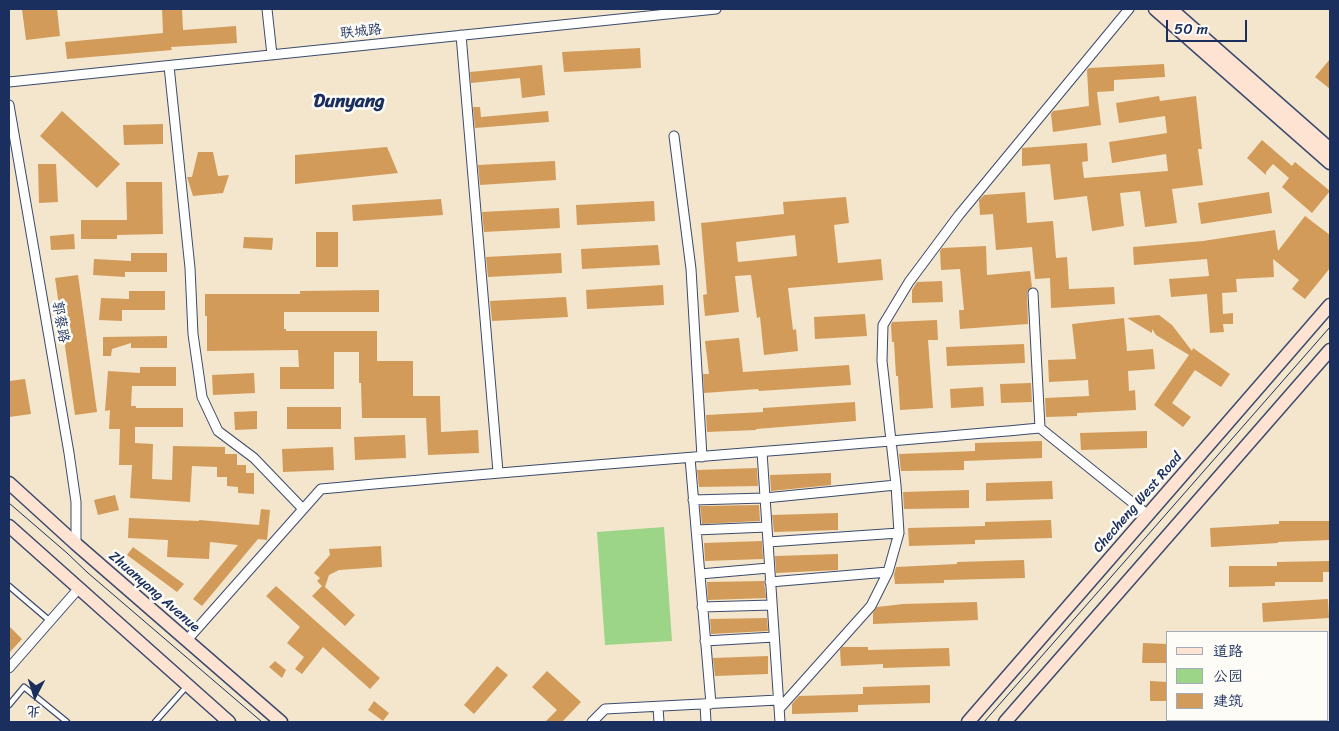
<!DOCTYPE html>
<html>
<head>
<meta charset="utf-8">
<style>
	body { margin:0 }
	#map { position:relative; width:1339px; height:731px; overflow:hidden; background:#f3e6cc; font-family:Sriracha,"LXGW WenKai TC",sans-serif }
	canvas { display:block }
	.frame { position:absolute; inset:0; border:10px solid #1b2f5e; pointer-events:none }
	.legend { position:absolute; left:1166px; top:631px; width:162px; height:90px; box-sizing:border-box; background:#fdfcf7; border:1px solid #a3aaba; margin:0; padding:6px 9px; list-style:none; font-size:15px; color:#1b2f5e }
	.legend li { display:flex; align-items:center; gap:10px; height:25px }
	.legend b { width:25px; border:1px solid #a3aaba }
	.north { position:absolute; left:10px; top:671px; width:50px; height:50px; -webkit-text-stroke:4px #fdfcf7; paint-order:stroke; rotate:185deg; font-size:14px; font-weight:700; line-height:20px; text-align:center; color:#1b2f5e }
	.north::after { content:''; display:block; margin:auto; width:18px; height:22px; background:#1b2f5e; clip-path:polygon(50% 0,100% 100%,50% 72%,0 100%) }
	.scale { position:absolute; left:1166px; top:20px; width:81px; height:22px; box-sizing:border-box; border:2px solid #1b2f5e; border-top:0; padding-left:6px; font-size:15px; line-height:18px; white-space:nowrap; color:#1b2f5e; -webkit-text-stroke:4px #fdfcf7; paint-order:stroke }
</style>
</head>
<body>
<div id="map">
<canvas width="1339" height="731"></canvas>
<div class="frame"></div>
<ul class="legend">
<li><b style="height:6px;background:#fee3d2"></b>道路</li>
<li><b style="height:14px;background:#9cd588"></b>公园</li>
<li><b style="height:14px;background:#d29b59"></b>建筑</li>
</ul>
<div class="north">北</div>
<div class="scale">50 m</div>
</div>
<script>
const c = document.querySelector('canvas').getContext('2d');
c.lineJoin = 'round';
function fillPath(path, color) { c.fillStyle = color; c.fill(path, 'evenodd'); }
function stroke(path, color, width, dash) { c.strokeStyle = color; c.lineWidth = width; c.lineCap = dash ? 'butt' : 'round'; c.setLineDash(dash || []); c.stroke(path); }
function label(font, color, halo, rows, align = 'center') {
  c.font = font + ' Sriracha,"LXGW WenKai TC",sans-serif'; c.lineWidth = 5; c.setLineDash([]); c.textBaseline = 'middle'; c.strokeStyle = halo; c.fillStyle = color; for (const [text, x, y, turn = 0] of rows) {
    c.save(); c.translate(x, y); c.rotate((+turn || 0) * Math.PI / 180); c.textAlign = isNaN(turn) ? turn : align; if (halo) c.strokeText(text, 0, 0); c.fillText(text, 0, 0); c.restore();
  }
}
fillPath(new Path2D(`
	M664,527l8,114 -67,4 -8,-113z`), '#9cd588');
fillPath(new Path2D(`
	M22,9h35l3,27 -34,4z
	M162,9h20l1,21 53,-4 1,17 -66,4 1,3 -105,9 -2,-17 98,-9z
	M640,48l1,20 -77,4 -2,-20z
	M1330,59v30l-15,-12z
	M1164,64l1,13 -51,3v11l-17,1 4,33 -48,7 -2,-18 2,-3 36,-5 -2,-36 2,-2z
	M542,65l3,30 -23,3 -2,-20 -49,5 -1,-11z
	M1159,96l1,5 36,-5 6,53h-4l5,36 -31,4 5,34 -32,4 -5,-36 -20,2 4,33 -32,5 -5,-35 -33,4 -4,-36 -28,2v-18l65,-5 1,18 -6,1 2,16 84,-7 -2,-17 -54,9 -3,-21 58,-9 -2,-17 -46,7 -3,-20z
	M473,107h7l1,10 67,-6 1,11 -74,6z
	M62,111l58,53 -23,24 -57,-52z
	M163,124v20l-39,1 -1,-20z
	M1262,140l30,26 3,-4 35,29 -18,22 -30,-26 7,-9 -16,-14 -7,8v3l-19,-17z
	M387,147l11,26 -103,11v-29z
	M198,152h15l5,24 11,-1 -6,18 -30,3 -6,-19h5z
	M555,161l1,19 -76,5 -2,-20z
	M38,164h18l2,38 -19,1z
	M126,182h36l1,52 -46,1v4h-36v-19h46z
	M1025,192l2,31 26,-2 3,37 11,-1 2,32 45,-2 1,17 -64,4 -1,-30 -15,1 -3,-32 -36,3 -3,-36 -13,1 -1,-15 5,-5z
	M1269,192l3,21 -71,11 -3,-21z
	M846,197l3,26 -15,2 4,38 43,-4 2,21 -95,8 5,42 3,-1 2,22 -34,4 -4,-38 -3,1 -6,-43 -16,1 4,36 -34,4 -2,-21 4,-1 -6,-71 83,-9 -1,-12zM795,235l2,21 -59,6 -2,-20z
	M441,199l2,16 -90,6 -1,-16z
	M654,201l1,20 -78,4 -1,-20z
	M559,208l1,20 -76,4 -2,-20z
	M1305,216l25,19v33l-25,31 -13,-10 7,-9 -26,-21 1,18 -38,2 1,13 -15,1 1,21 10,-1v11h-10l1,8 -14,1 -3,-39 -36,3 -2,-18 40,-3 -2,-17 -73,6 -1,-18 70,-6 72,-11 3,21z
	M316,232h22v35h-22z
	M74,234l1,15 -24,1 -1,-14z
	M244,237l29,1 -1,12 -29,-2z
	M658,245l2,20 -78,4 -1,-20z
	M986,246l1,29 43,-4 2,16 -4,3 -1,3 1,31 -68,5 -1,-19h5l-4,-41 -19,1 -1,-19 2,-3z
	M131,253h36v19h-42v5l-32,-2 1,-16 37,2z
	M561,253l1,20 -74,4 -2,-20z
	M78,275l19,137 -22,3 -20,-137z
	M942,281l1,21 -31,1v-13l5,-8z
	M663,285l1,20 -77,4 -1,-19z
	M379,290v22h-95v17h2v2h91v30h36v35h27l1,36 37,-2 1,23 -51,2 -2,-37h-64l-1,-35h-2v-31h-25v37h-54v-22h19l-1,-17 -91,1v-35h-2v-22h95v-3z
	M129,291h36v19h-43v11l-23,-1 2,-22 28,1z
	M566,297l2,20 -76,4 -2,-20z
	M865,314l2,22 -52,3 -1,-22z
	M1159,315l13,10 20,26 1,-3 37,26 -9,13 -26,-17 -23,33 19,14 -8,10 -29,-22 35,-50 -33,-20 -4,-6v4l-25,-15z
	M1124,318l3,33 26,-2 2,20 -27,2 1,20 6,-1 1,20 -59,3v3l-31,1 -1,-19 44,-2 -1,-16 -39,2 -1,-22 28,-1 -4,-35z
	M937,320l1,20h-10l5,68 -33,2 -2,-34h-2l-2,-34h-2l-1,-17 1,-3z
	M167,336v12h-36v-5l-19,6 -1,7h-8v-19z
	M739,338l4,34 106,-7 2,20 -92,6 -1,-2 -54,4 -1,-19h6l-4,-33z
	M1024,344l1,19 -78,3 -1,-19z
	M140,367h36v19h-44l-1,20h5v2h47v19h-48v16l18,1 -1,35 20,1 1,-34 52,1v7h12v11h9v8h8v21l-16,-1v-6l-11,-1v-9h-10v-10l-25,-1 -2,36 -60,-4 2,-33h-13l1,-36h-11l1,-19 -5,1 3,-40 32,2z
	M254,373l1,20 -42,2 -1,-20z
	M25,379l6,35 -22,3v-36z
	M1031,383l1,19 -31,1 -1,-19z
	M983,387l1,19 -33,2 -1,-19z
	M855,402l1,19 -100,8v1l-49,2 -1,-17 57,-3v-4z
	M287,407h54v22h-54z
	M257,411v18l-22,1 -1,-18z
	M1147,431v17l-66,2 -1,-17z
	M405,435l1,23 -51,2 -1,-23z
	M1042,441v17l-78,3v9l-63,1 -2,-17 76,-3v-8z
	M333,447l1,23 -51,2 -1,-23z
	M757,468l1,18 -59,1 -2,-17z
	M831,473v12l-60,6 -1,-16z
	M1052,481l1,18 -67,2v-18z
	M969,490v18l-65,1 -1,-17z
	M115,495l4,15 -21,5 -4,-15z
	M759,505l1,16 -58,3 -2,-18z
	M261,509l9,1 -3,30 -9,-1 -56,67 -9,-7 45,-54 -28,-3 -1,17 -42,-2 1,-17 -40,-2 1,-20 70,3v-1l60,5z
	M838,513v17l-64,2 -2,-17z
	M1051,520l1,18 -77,2v4l-66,2 -1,-18 77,-2v-4z
	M1279,521h51v19l-52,2v1l-67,4 -1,-19 69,-4z
	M762,541l1,18 -58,2 -1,-18z
	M381,546l1,21 -43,3 -10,5 -4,12 30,28 -10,11 -33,-30 10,-10 -5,-5 3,-3 -6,-5 16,-18 -1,-6z
	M133,547l51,37 -7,8 -50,-37z
	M838,554v16l-62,3 -1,-17z
	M1024,560l1,18 -81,2v3l-49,1 -1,-9 2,-8 61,-3v-2z
	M1330,561v11h-7v10h-48v4l-46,1v-21h48v-4z
	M764,581l2,17 -58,2 -1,-18z
	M276,586l104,92 -10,11 -47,-42 -21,27 -7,-5 9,-12 -17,-14 13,-16 -34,-31z
	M1328,599l1,19 -66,4 -1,-19z
	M977,602l1,18 -105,4v-11l4,-6 26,-3z
	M767,618l1,13 -57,3 -1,-15z
	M9,626l13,13 -13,14z
	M1143,643l25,1v19h-26z
	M842,647h26v3l81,-2 1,18 -67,2v-4l-42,2 -1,-16z
	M768,656v18l-53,2 -2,-18z
	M275,661l11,9 -4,8 -13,-11z
	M497,666l11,9 -34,39 -10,-9z
	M547,671l34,31 -19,20h-17l12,-12 -25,-23z
	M1150,681l18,1v19h-18z
	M930,685v18l-72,2v7l-66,2v-10l7,-8 64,-2v-7z
	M374,701l15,12 -6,8 -15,-11z`), '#d29b59');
const lane = new Path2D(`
	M9,586l41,35
	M9,705l15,-18 43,35
	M155,722l32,-36`);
const street = new Path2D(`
	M267,9l5,46
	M461,35l37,437
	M169,66l21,202 3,66 9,63 16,34 36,27 49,51
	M9,82l707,-73
	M9,105l60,348 7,49v42
	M674,136l17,133 11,188
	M1033,293l7,135 108,87
	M762,452l18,270
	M690,458l21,246
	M693,500l72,-2 131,-13
	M696,530l71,-3
	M768,542l131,-9
	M700,574l69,-6
	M770,582l118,-10
	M702,607l70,-2
	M187,640l134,-151c239,-23 479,-39 719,-61
	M705,641l69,-4
	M9,668l70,-80
	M705,705l1,17
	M658,707l1,15
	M779,709l92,-103 17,-34 11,-39 -3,-48 -14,-124 1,-36 26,-43 50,-67 170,-206
	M592,722l13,-13 173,-9`);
const secondary = new Path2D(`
	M1155,9l175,154
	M1171,9l159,140
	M9,483l67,61 205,178
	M9,526l220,196
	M968,722l362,-417
	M1005,722l325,-372`);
stroke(lane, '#3b4a6e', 7);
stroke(street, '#3b4a6e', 11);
stroke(secondary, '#3b4a6e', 15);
stroke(lane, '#fff', 4.5);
stroke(street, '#fff', 9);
stroke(secondary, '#fee3d2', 12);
stroke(new Path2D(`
	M9,503l58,50 21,20 174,149
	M984,722l346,-395`), '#1b2f5e', 1);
label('14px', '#1b2f5e', '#fdfcf7', [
	["联城路",361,32,-6],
	["郭蔡路",60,322,80],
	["Checheng West Road",1138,503,-49],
	["Zhuanyang Avenue",154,592,41]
]);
label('bold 19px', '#1b2f5e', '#fdfcf7', [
	["Dunyang",349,102]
]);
</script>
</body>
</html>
